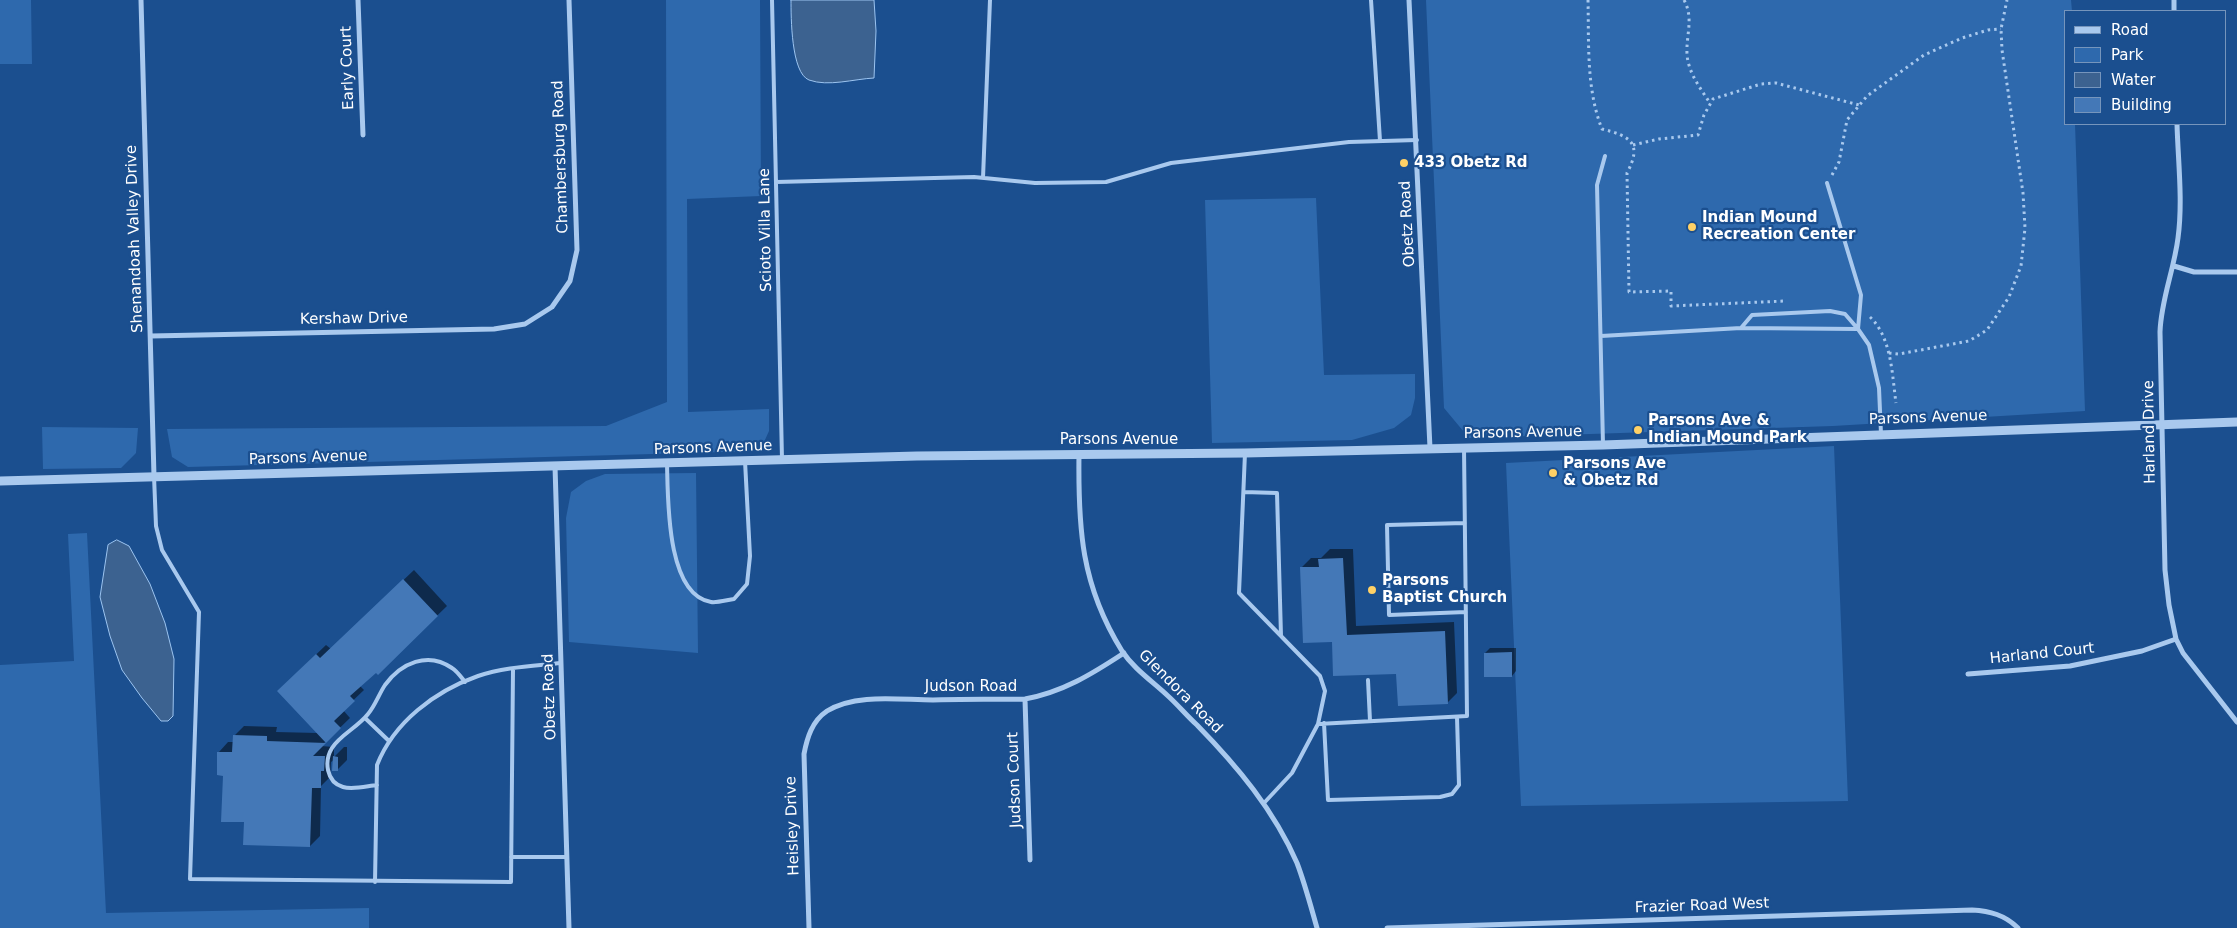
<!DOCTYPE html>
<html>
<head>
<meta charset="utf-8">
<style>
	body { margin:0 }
	#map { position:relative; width:2237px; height:928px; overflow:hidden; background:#1b4f8f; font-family:"DejaVu Sans",sans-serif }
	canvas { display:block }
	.legend { position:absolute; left:2064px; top:10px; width:162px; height:115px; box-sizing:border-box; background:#1b4f8f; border:1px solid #7695bc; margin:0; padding:6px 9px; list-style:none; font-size:15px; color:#fff }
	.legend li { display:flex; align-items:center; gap:10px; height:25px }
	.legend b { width:25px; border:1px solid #7695bc }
</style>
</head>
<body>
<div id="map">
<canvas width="2237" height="928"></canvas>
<ul class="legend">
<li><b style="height:6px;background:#a9c9ee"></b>Road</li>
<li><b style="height:14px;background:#2e69ad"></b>Park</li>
<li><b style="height:14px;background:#3c6290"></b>Water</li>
<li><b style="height:14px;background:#4478b7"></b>Building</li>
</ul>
</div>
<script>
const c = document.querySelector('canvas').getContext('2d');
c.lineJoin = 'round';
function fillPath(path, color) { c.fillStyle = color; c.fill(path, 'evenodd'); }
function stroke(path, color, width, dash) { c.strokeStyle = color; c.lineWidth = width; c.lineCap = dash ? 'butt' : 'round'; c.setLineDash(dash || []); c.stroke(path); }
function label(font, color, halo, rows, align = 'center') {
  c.font = font + ' "DejaVu Sans",sans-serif'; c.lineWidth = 4.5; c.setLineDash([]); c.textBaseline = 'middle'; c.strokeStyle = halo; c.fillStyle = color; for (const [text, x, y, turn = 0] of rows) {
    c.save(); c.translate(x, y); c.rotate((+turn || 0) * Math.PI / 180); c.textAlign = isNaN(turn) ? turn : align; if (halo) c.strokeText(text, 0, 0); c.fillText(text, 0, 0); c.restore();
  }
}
fillPath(new Path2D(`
	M0,0h31l1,64h-32z
	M666,0h94l1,196 -74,3 1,213 81,-3v22l-9,20 -572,16 -16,-10 -5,-28 439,-3 61,-24z
	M1426,0h645l1,11h-6v113h9l10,287 -252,15 -364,12 -25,-30z
	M1316,198l8,177 91,-1v24l-4,17 -17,13 -42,12 -140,3 -7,-243z
	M42,427l96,1 -2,25 -15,15 -78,1z
	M1834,446l14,355 -327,5 -15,-343z
	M696,473l2,180 -129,-11 -3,-124 5,-26 15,-11 19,-7z
	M87,533l19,380 263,-5v20h-369v-263l74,-4 -6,-127z`), '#2e69ad');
const water = new Path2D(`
	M791,0h83l2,31 -2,47c-20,1 -46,9 -65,2 -18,-7 -18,-63 -18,-80z
	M117,540l12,6 21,38 15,39 9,36 -1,57 -5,5h-7l-19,-23 -20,-28 -12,-34 -10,-39 8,-52z`);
fillPath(water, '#3c6290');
stroke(water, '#9cc4f0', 1);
fillPath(new Path2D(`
	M1330,549h23l3,77 98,-4 3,71 -10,10 -49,-30 -65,-32 -32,-73 10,-10h10z
	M414,570l33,36 -69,67 -2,-2 -16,15 4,4 -21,20 7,8 -29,28 13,1v10l10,-10h3v13l-10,10 -3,-10 -3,2 -1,15 -9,9 -1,50 -10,10 -65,-25 -21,-47 -5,-22 9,-10h6v-6l10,-10 33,1 -1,5 42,1 -40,-42 48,-46 5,4z
	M1490,648h26v23l-4,5 -27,-23z`), '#0007');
fillPath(new Path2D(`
	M1343,558l4,77 98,-4 3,73 -50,2 -2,-32 -63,2 -1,-34 -29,1 -3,-76h19l-1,-8z
	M403,579l35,37 -60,59 -2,-2 -26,23 5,5 -21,20 7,7 -15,15 -49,-52 39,-37 4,4z
	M1512,652v25h-28v-24z
	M233,735l34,1v5l59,2 -13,13h12l-1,15h-3v17h-9l-2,59 -67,-2 1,-23h-23l2,-46 -6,-1v-23h15z
	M333,756l5,1v14h-6z`), '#4478b7');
stroke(new Path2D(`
	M1588,0c1,42 -2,89 14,129 28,7 41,14 25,44l2,119 42,-1v15l114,-5
	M1684,0c10,18 2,35 3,54 1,18 13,34 23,49
	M1633,145l26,-6 39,-4 6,-20 9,-16 48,-15 15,-1 83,22
	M1832,175l7,-13 8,-42 20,-24 57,-41 38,-17 26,-8 13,-1
	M1870,317c22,21 22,58 26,86
	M1889,353l10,1 70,-13 18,-11 22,-33 12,-31 4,-38 -2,-35 -21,-143 -1,-21 6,-29`), '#a9c9ee', 3, [2.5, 4]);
stroke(new Path2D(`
	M772,0l10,459
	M1371,0l9,141
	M983,178l7,-178
	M776,182l198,-5 61,6 71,-1 65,-19 178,-21 68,-2
	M1827,183l34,112 -3,34 11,16 10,43 2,46
	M1601,336l140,-8 117,1 -13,-15 -15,-3 -78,4 -11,13
	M1603,445l-6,-260 8,-29
	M1245,453l-6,140 81,83 5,15 -7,33 149,-8 -3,-268
	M667,463c1,35 -1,132 44,139 6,1 16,-2 23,-3l13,-15 3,-28 -5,-95
	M154,476l2,50 6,24 37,62 -9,267 321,3 2,-213
	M1244,492l33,1 4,143
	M1465,523l-78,2 2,90 77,-3
	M1368,680l2,41
	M365,718l24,23
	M1324,723l4,77 112,-3 12,-3 7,-9 -2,-68
	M377,785c-10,1 -24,5 -34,2 -17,-5 -19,-26 -11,-39 8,-13 26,-21 36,-34 7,-8 11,-20 17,-29 16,-22 43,-34 67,-17 5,3 9,9 13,14
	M1264,803l28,-30 26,-49
	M511,857h56
	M375,882l2,-117c17,-43 58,-74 101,-89 26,-9 56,-10 83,-13`), '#a9c9ee', 4);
stroke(new Path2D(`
	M141,0l13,476
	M358,0l5,135
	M1409,0l21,448
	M2174,0v11
	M2177,124c1,37 6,77 1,114 -4,32 -17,62 -18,94l5,238 4,35 7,34 7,14 54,69
	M2174,266l20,6h43
	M151,336l343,-7 31,-5 27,-17 18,-26 7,-31 -8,-250
	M1079,454c-1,74 2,131 43,197 12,18 30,30 46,45 10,9 19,20 29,29 40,41 77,85 100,138 8,21 14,44 20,65
	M555,466l14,462
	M1968,674l102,-8 72,-15 34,-12
	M1025,699l5,161
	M809,928l-5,-174c3,-16 8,-33 23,-43 29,-18 73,-11 106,-11 30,-1 61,-1 92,-1 38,-7 67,-25 99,-46
	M1387,928l585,-18c18,1 33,5 46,18`), '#a9c9ee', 5);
stroke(new Path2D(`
	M0,481l917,-25 328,-3 358,-8 634,-23`), '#a9c9ee', 9);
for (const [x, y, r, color] of [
	[1404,163,5,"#ffd166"],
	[1692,227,5,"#ffd166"],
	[1638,430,5,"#ffd166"],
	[1553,473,5,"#ffd166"],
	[1372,590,5,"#ffd166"]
]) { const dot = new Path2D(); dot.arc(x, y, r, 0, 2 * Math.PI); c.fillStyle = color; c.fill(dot); stroke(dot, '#1b4f8f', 2); }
label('15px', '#fff', '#1b4f8f', [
	["Early Court",348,68,-92],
	["Chambersburg Road",561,157,-92],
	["Obetz Road",1408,224,-93],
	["Scioto Villa Lane",766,230,-91],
	["Shenandoah Valley Drive",135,239,-92],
	["Kershaw Drive",354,319,-1],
	["Parsons Avenue",1928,418,-2],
	["Harland Drive",2150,432,-91],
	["Parsons Avenue",1523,433,-1],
	["Parsons Avenue",1119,440],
	["Parsons Avenue",713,448,-2],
	["Parsons Avenue",308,458,-2],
	["Harland Court",2042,654,-6],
	["Judson Road",971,687],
	["Glendora Road",1180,692,45],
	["Obetz Road",550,697,-92],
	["Judson Court",1015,780,-92],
	["Heisley Drive",793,826,-92],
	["Frazier Road West",1702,906,-2]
]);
label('bold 15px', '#fff', '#1b4f8f', [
	["433 Obetz Rd",1414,163],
	["Indian Mound",1702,218],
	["Recreation Center",1702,235],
	["Parsons Ave &",1648,421],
	["Indian Mound Park",1648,438],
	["Parsons Ave",1563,464],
	["& Obetz Rd",1563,481],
	["Parsons",1382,581],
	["Baptist Church",1382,598]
], 'left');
</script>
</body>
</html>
